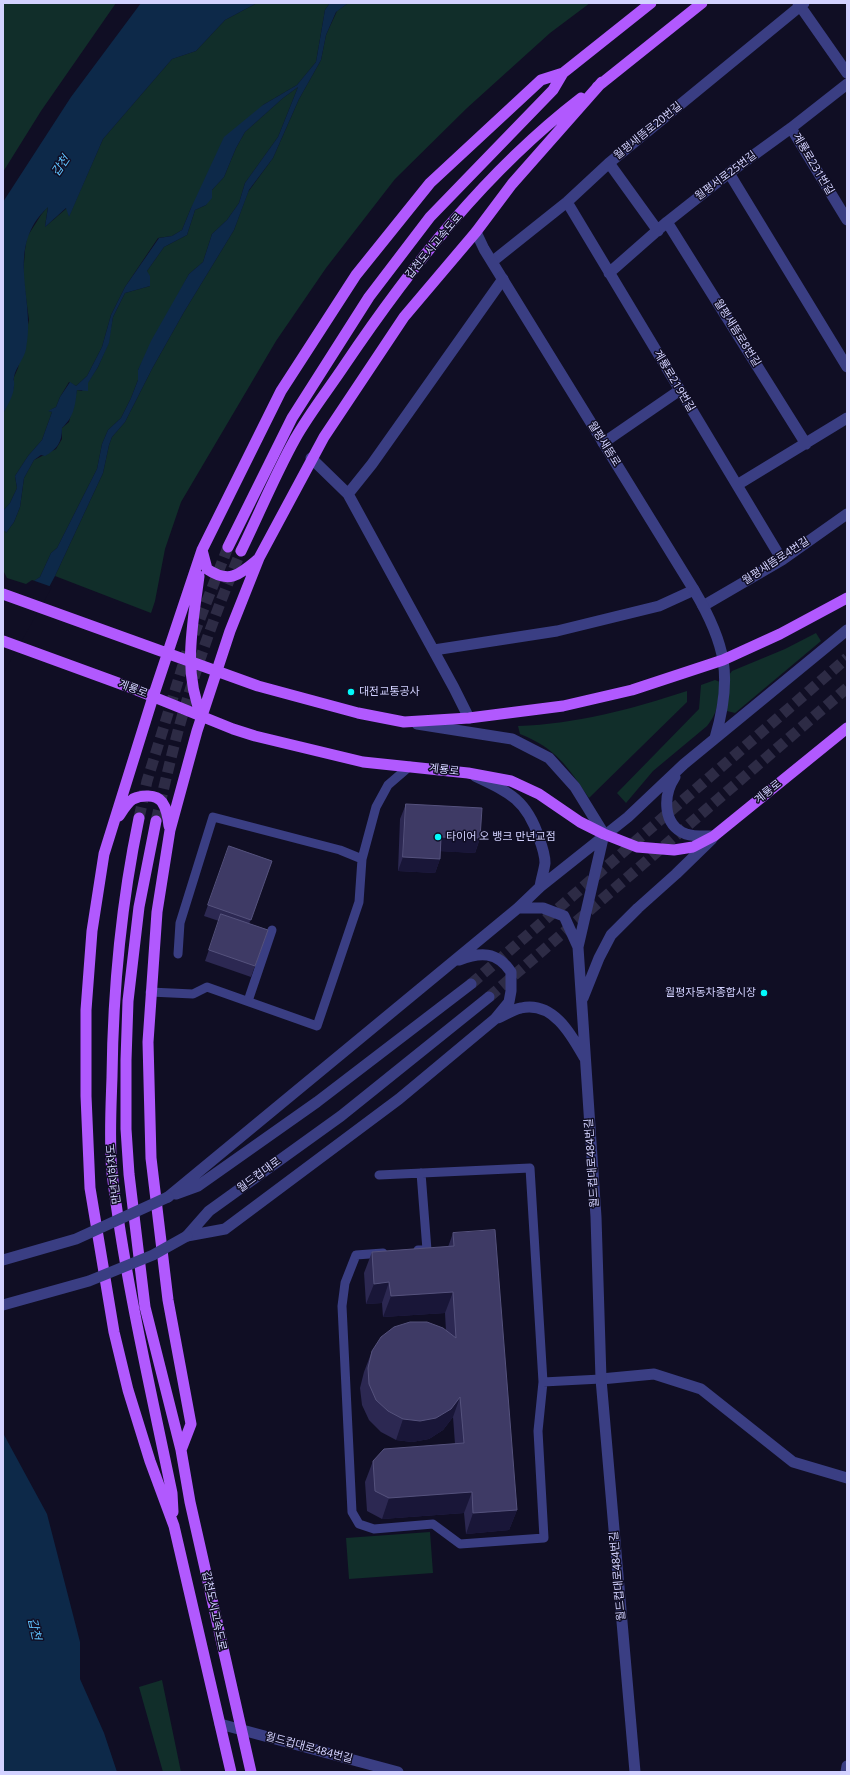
<!DOCTYPE html>
<html>
<head>
<meta charset="utf-8">
<style>
	body { margin:0 }
	#map { position:relative; width:850px; height:1775px; overflow:hidden; background:#100e24; font-family:"Noto Sans",sans-serif }
	canvas { display:block }
	.frame { position:absolute; inset:0; border:4px solid #d3d2ff; pointer-events:none }
</style>
</head>
<body>
<div id="map">
<canvas width="850" height="1775"></canvas>
<div class="frame"></div>
</div>
<script>
const c = document.querySelector('canvas').getContext('2d');
c.lineJoin = 'round';
function fillPath(path, color) { c.fillStyle = color; c.fill(path, 'evenodd'); }
function stroke(path, color, width, dash) { c.strokeStyle = color; c.lineWidth = width; c.lineCap = dash ? 'butt' : 'round'; c.setLineDash(dash || []); c.stroke(path); }
function label(font, color, halo, rows, align = 'center') {
  c.font = font + ' "Noto Sans","Noto Sans KR",sans-serif'; c.lineWidth = 3; c.setLineDash([]); c.textBaseline = 'middle'; c.strokeStyle = halo; c.fillStyle = color; for (const [text, x, y, turn = 0] of rows) {
    c.save(); c.translate(x, y); c.rotate((+turn || 0) * Math.PI / 180); c.textAlign = isNaN(turn) ? turn : align; if (halo) c.strokeText(text, 0, 0); c.fillText(text, 0, 0); c.restore();
  }
}
fillPath(new Path2D(`
	M3,3h113l-75,108 -38,61z
	M257,3h73l-5,7 -9,52 -19,23 -34,20 -72,103 -9,22 -10,6 -14,2 -33,49 -14,28 -9,32 -15,29 -11,10 -7,-4 -9,15 -4,10 -7,4 3,1 -10,28 -14,16 -13,20 2,12 -7,15 -7,8v-97l11,-27v-10l4,-9 11,-48 -6,-44 2,-26 2,-13 14,-22 7,-9 -3,21 22,-19 2,8 34,-77 69,-80 24,-8 29,-31z
	M348,3h242l-40,30 -83,75 -72,71 -69,89 -50,73 -95,161 -16,47 -10,52 -4,12 -96,-37 48,-103 6,-28 3,-8 13,-15 28,-55 31,-55 50,-82 14,-38 25,-34 26,-59 22,-39 5,-25 11,-24z
	M298,87l-20,50 -33,46 -6,20 -12,17 -15,14 -9,28 -14,12 -51,96v10l-7,18 -10,20 -13,12 -6,14 -5,25 -40,79 -6,5 -11,24 -13,9 -21,-7 -3,-7v-41h2l1,2 8,-11 6,-15 4,-29 10,-18 22,-11 6,-10v-11l7,-6 8,-32 5,1 16,-24 10,-23 5,-27 12,-24 25,-7 -3,-15 17,-24 23,-12 8,-25 11,-5 6,-15 12,-13 12,-29 9,-16 38,-34z
	M816,633l5,8 -86,72 -8,-2 2,-36 3,-4 53,-22z
	M715,680l5,2c-2,19 -1,29 -13,44l-54,45 -27,32 -9,-10 82,-84 2,-24z
	M687,691v11l-98,96c-22,-32 -32,-49 -69,-64l-2,-8c59,-2 114,-17 169,-35z
	M430,1532l3,41 -84,6 -3,-41z
	M162,1680l19,92h-18l-24,-85z`), '#112e2a');
fillPath(new Path2D(`
	M141,3h116l-32,17 -29,31 -24,8 -69,80 -34,78 -3,-9 -21,19 3,-20c-45,42 -11,92 -22,142 -2,10 -10,18 -12,28 -1,3 1,6 0,9 0,9 -7,20 -11,28v-212l68,-105z
	M330,3h18l-12,9 -10,23 -5,25 -22,39 -26,59 -24,32 -15,40 -50,82 -31,55 -28,55 -13,15 -3,8 -6,28 -48,103 -52,96v-100l3,7 20,7 14,-9 11,-24 6,-5 40,-79 5,-25 6,-14 13,-12 10,-20 7,-18v-10l13,-29 38,-67 14,-12 9,-28 15,-14 12,-17 6,-20 33,-46 20,-50 -15,11 -38,34 -9,16 -12,29 -12,13v8l-6,7 -11,5 -8,25 -23,12 -17,24 3,5v10l-25,7 -12,24 -4,26 -11,24 -10,16v8l-11,-1c-2,16 -3,27 -15,38 0,15 -5,21 -17,28l-4,-1 -7,5 -10,18 -4,29 -6,15 -8,11 -1,-2h-2v-20l7,-8 7,-15 -2,-12 13,-20 14,-16 10,-28 -4,-1 8,-4 4,-10 10,-15 6,4 11,-10 15,-29 9,-32 14,-28 34,-49 13,-2 10,-6 9,-22 33,-71 39,-32 34,-20 19,-23 9,-52z
	M3,1433l44,81 33,128v37l24,54 13,39h-114z`), '#0d2949');
fillPath(new Path2D(`
	M3,570l4,8 19,6 6,-4 20,7 -49,87z`), '#100e24');
stroke(new Path2D(`
	M471,984l376,-326
	M489,997l358,-309`), '#2d2b45', 11, [11, 5.5]);
stroke(new Path2D(`
	M194,634l34,-87
	M139,818l8,-37 40,-129
	M156,821c10,-42 19,-83 32,-124 15,-50 33,-98 53,-146`), '#2d2b45', 11, [11, 5.5]);
stroke(new Path2D(`
	M178,954l2,-31 33,-106 127,33 22,9
	M150,992l43,2 14,-7 110,39 42,-124 3,-43 14,-52 12,-22 22,-19
	M248,1001l24,-71
	M379,1175l151,-7 13,214 -5,49 6,107 -84,6 -27,-20 -59,5 -15,-5 -7,-12 -10,-206 3,-23 11,-28 27,-2
	M418,1250h9l-6,-77
	M543,1382l58,-3`), '#3a3e83', 9);
stroke(new Path2D(`
	M798,3l49,70
	M791,128l56,92
	M609,163l49,68
	M729,173l118,194
	M567,202l215,358
	M667,222l139,222
	M493,261l74,-59 42,-39 195,-160
	M609,273l58,-51 62,-49 62,-45 56,-44
	M603,443l77,-53
	M311,458l37,36 106,194 15,30
	M737,485l110,-67
	M348,494l24,-30 131,-185
	M703,606l79,-46 65,-46
	M434,650l123,-19 102,-25 35,-16
	M601,1379l53,-5 47,15 92,73 54,16
	M846,1772l1,-6`), '#3a3e83', 11);
stroke(new Path2D(`
	M476,232l8,17 210,341c32,54 39,87 21,148
	M417,724l95,15 37,19 26,29 29,47 -26,113 18,270 5,162 34,393
	M475,776c34,16 52,24 64,62 3,8 6,17 6,25 -1,8 -4,16 -5,24
	M675,777c-12,18 -13,48 11,57 9,3 19,2 28,2
	M518,908h25l21,8 14,31
	M583,998l16,-40 12,-23 27,-27 38,-34 36,-35
	M498,1018c7,-3 16,-9 23,-10 32,-7 50,26 63,49
	M176,1194l22,-8 119,-84 154,-118
	M168,1197l350,-289 22,-21 88,-70 56,-53 163,-134
	M187,1236l38,-7 174,-130 96,-80 14,-17 2,-11v-19c-14,-21 -31,-20 -52,-12
	M187,1236l22,-25 132,-95 148,-119
	M220,1724l178,48`), '#3a3e83', 11);
stroke(new Path2D(`
	M597,87l105,-84
	M228,547l64,-129 77,-121 61,-80 123,-127 10,-17 88,-70
	M202,550l5,19c22,15 32,6 50,-9
	M241,551c18,-37 34,-76 54,-112 14,-25 33,-49 49,-73 66,-98 142,-195 237,-268
	M199,576c-6,48 -17,95 3,141
	M3,594l255,92 100,27 46,9 65,-4 94,-12 69,-16 91,-30 57,-26 67,-36
	M3,641l126,46 104,42 22,7 108,26 105,11 43,8 28,13 41,28 24,12 33,13 37,3 19,-3 21,-11 133,-108
	M119,816c4,-6 8,-13 14,-17 8,-4 23,-5 29,3 5,7 6,15 7,24
	M139,818c-18,86 -26,171 -27,259 -1,31 -3,64 0,96 13,107 38,213 60,320l1,19
	M156,821l-17,86 -11,94 -2,59v69l3,45 16,133 36,143 9,52 61,270
	M181,1450l10,-26 -23,-124 -17,-142 -3,-116 9,-130 13,-82 27,-99 33,-100 29,-73 65,-121 80,-120 72,-85 36,-48 90,-102
	M231,1772l-57,-246 -24,-65 -22,-71 -14,-58 -24,-144 -4,-92v-86l6,-79 12,-77 49,-157 49,-147 79,-159 75,-116 74,-92 111,-103 22,-7`), '#b159fe', 11);
stroke(new Path2D(`
	M3,1260l73,-21 92,-42
	M3,1305l86,-24 64,-26 34,-19`), '#3a3e83', 11);
fillPath(new Path2D(`
	M406,804l74,34 -5,15 -35,-2v8l-5,14 -37,-2 2,-52z
	M229,846l43,15 -23,63 19,6 -17,47 -46,-16 14,-40 -15,-5z
	M453,1233l64,277 -8,20 -43,4 -2,-21 -82,6 -15,-8 -2,-29 8,-21 82,-17 -2,-27 -10,13 -14,9 -17,3 -16,-2 -15,-8 -12,-12 -7,-15 -2,-17 4,-16 8,-21 74,-20 -1,-18 -62,4 -1,-14 -16,1 -2,-31 8,-21 76,-5z`), '#2c2852');
fillPath(new Path2D(`
	M441,837l39,1 -5,15 -39,-2z
	M403,857l37,2 -5,14 -37,-2z
	M389,1282l-7,21 -16,1 8,-20z
	M453,1292l-8,21 -62,4 8,-21z
	M460,1397l-7,20 -10,13 -14,9 -17,3 -16,-2 7,-21z
	M472,1492l-8,21 -82,6 7,-21z
	M517,1510l-8,20 -43,4 7,-21z`), '#191638');
const building = new Path2D(`
	M406,804l76,4 -2,30 -39,-1 -1,22 -37,-2z
	M229,846l43,15 -21,59 -43,-15z
	M221,914l47,16 -13,36 -46,-16z
	M495,1230l22,280 -44,3 -1,-21 -83,6 -14,-7 -2,-30 11,-12 80,-6 -4,-46 -9,12 -15,9 -16,3 -17,-2 -15,-8 -12,-11 -7,-16 -1,-16 4,-17 9,-14 13,-10 16,-5h17l16,6 13,10 -3,-46 -62,4 -2,-14 -15,2 -2,-32 82,-6 -1,-13z`);
fillPath(building, '#3e3a65');
stroke(building, '#55527d', 1);
for (const [x, y, r, color] of [
	[351,692,4,"#02f9fb"],
	[438,837,4,"#02f9fb"],
	[764,993,4,"#02f9fb"]
]) { const dot = new Path2D(); dot.arc(x, y, r, 0, 2 * Math.PI); c.fillStyle = color; c.fill(dot); stroke(dot, '#100e24', 1.5); }
label('11px', '#d3d2ff', '#100e24', [
	["월평새뜸로20번길",648,131,-39],
	["계룡로231번길",813,164,59],
	["월평서로25번길",726,176,-37],
	["갑천도시고속도로",434,246,-50],
	["월평새뜸로8번길",737,333,58],
	["계룡로219번길",674,381,59],
	["월평새뜸로",604,444,58],
	["월평새뜸로4번길",776,561,-33],
	["계룡로",133,689,21],
	["계룡로",444,770,7],
	["계룡로",768,792,-39],
	["월드컵대로484번길",592,1163,-94],
	["만년지하차도",114,1174,-96],
	["월드컵대로",259,1175,-36],
	["월드컵대로484번길",618,1576,-95],
	["갑천도시고속도로",214,1611,78],
	["월드컵대로484번길",309,1748,15]
]);
label('11px', '#d3d2ff', '#100e24', [
	["대전교통공사",359,692],
	["타이어 오 뱅크 만년교점",446,837],
	["월평자동차종합시장",756,993,"right"]
], 'left');
label('italic 12px', '#60c3fe', '#100e24', [
	["갑천",61,166,-56],
	["갑천",34,1629,78]
]);
</script>
</body>
</html>
